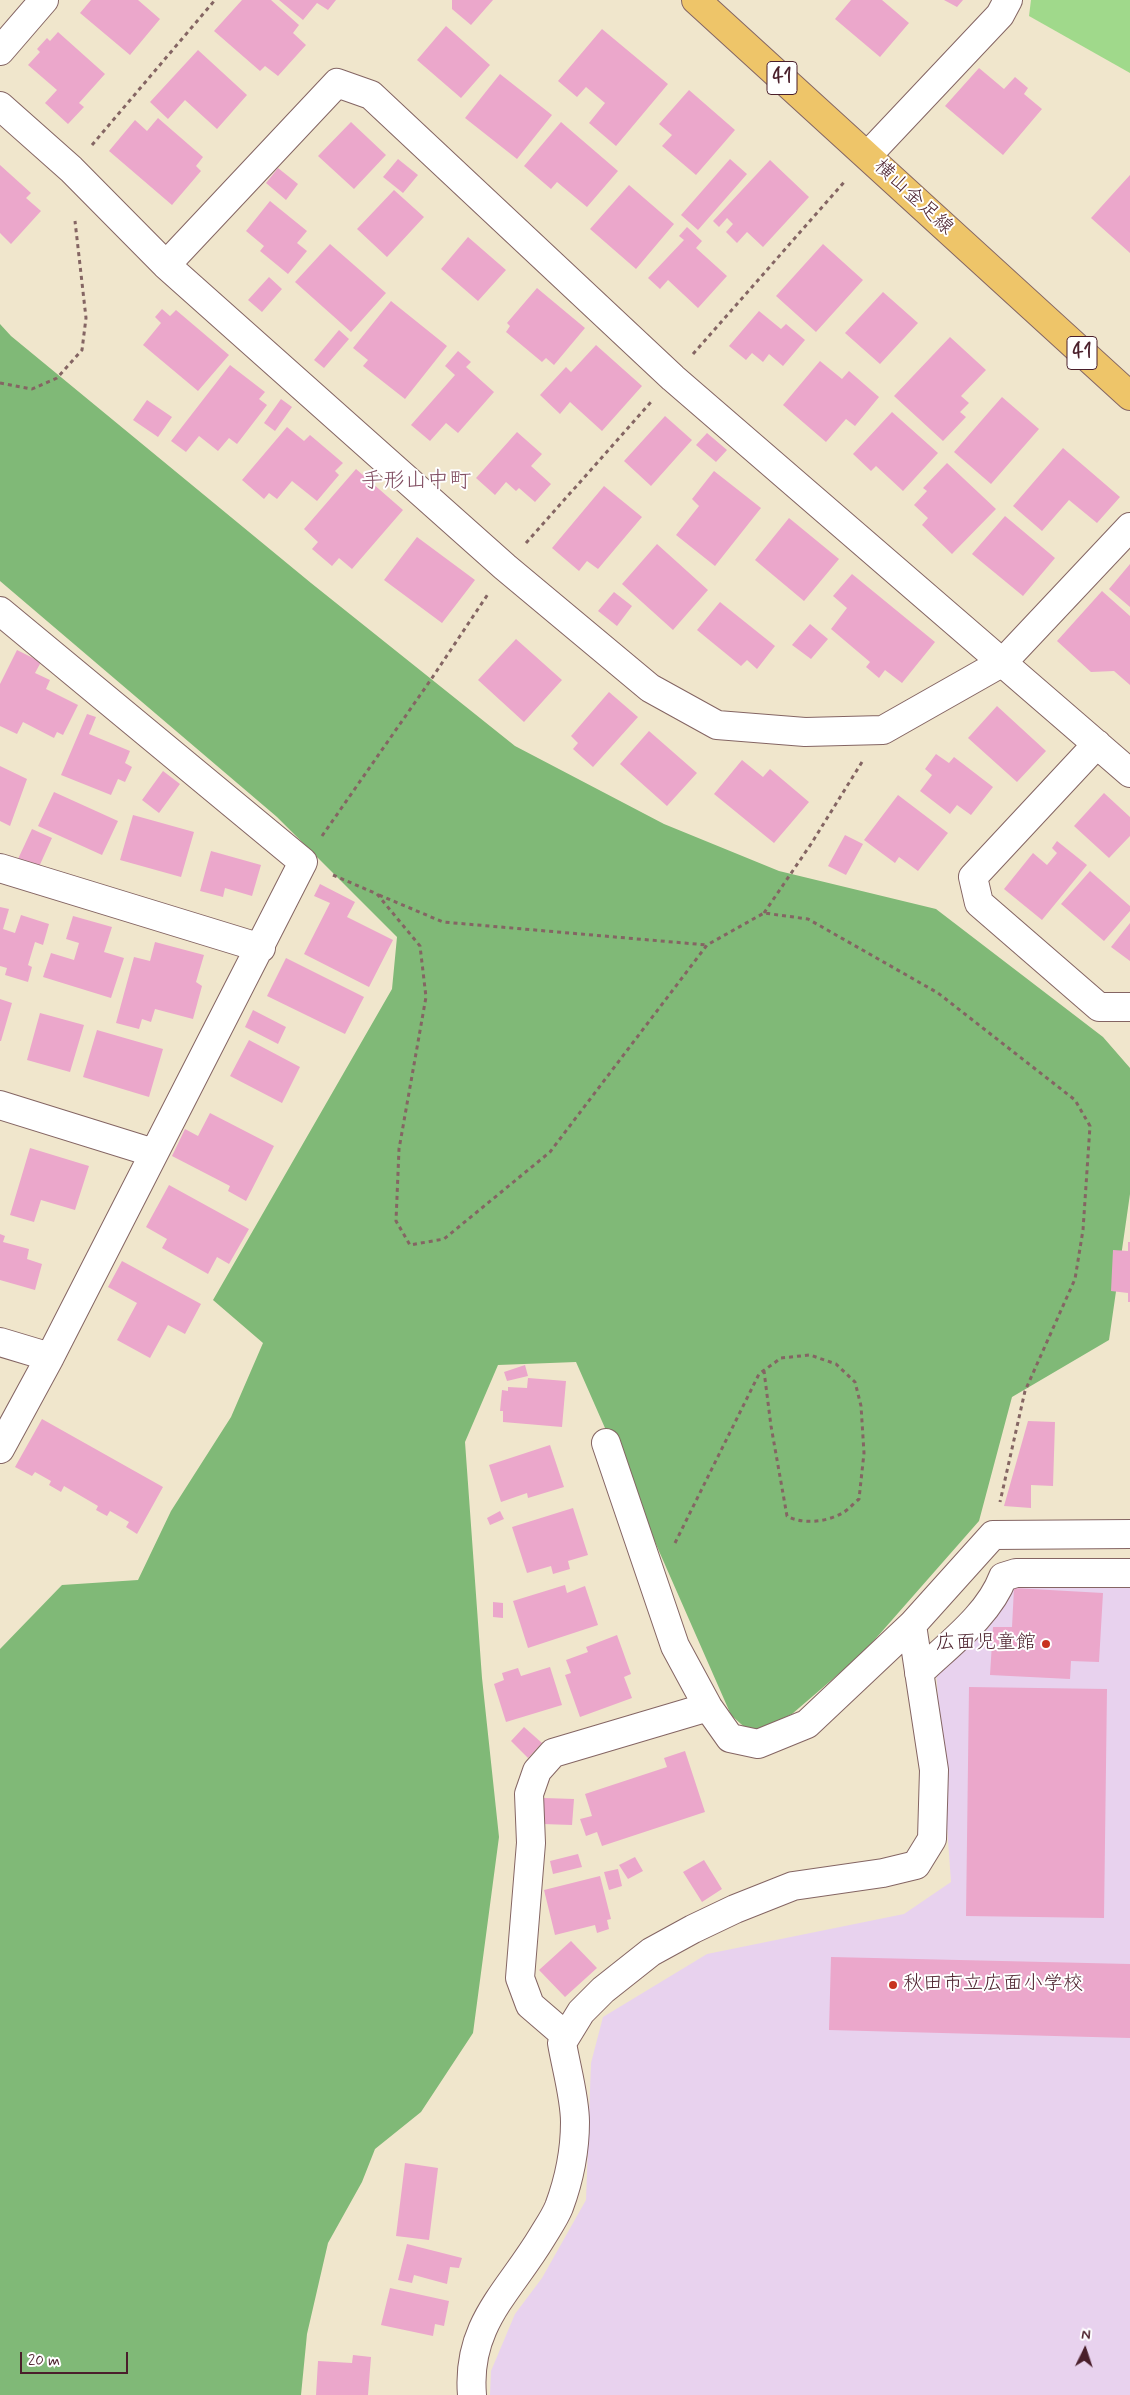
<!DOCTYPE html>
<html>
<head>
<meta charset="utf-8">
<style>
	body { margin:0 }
	#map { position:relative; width:1130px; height:2395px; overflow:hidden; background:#f0e6cc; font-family:Mynerve,sans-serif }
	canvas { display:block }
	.north { position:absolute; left:1060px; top:2325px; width:50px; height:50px; -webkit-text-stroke:4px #fff; paint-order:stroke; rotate:4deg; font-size:14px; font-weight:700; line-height:20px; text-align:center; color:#4a1f2b }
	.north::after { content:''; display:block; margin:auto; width:18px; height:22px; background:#4a1f2b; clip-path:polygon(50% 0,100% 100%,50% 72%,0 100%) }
	.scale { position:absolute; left:20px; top:2352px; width:108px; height:22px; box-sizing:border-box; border:2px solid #4a1f2b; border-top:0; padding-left:6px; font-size:15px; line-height:18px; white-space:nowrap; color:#4a1f2b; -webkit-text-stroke:4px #fff; paint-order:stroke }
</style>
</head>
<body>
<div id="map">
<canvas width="1130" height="2395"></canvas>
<div class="north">N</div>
<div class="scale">20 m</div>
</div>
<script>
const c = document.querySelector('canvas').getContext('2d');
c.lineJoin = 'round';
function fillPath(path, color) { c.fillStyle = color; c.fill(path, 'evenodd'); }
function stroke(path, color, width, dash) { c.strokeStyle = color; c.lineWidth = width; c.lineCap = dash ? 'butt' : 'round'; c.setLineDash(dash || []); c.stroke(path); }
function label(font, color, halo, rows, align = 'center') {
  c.font = font + ' Mynerve,"Klee One",sans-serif'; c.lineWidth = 4; c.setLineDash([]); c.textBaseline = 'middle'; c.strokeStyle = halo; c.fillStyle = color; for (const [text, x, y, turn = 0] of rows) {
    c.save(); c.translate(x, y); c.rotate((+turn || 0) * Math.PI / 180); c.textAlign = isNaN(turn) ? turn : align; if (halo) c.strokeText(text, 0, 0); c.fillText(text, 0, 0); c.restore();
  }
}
fillPath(new Path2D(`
	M1016,1584l114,4v807h-640l1,-24 24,-57 27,-36 44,-78 5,-137 12,-46 104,-63 197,-40 47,-32 -15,-211z`), '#e8d2ee');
fillPath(new Path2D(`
	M1031,0h99v73l-101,-57z`), '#a0d98b');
fillPath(new Path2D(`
	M0,324l11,12 300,247 204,163 149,78 115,47 157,38 167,128 27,31v126l-21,146 -97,57 -33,124 -116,132 -71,61 -41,19 -20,-18 -155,-353 -78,3 -33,77 17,236 17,159 -26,196 -52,79 -46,37 -13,33 -34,61 -21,91 -6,61h-301v-746l62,-64 76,-5 33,-69 60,-94 32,-74 -50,-43 179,-311 5,-52 -120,-120 -277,-236z`), '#80b977');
fillPath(new Path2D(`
	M91,0h47l22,19 -30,36 -50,-42z
	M242,0h29l28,25 -6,8 13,12 -28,31 -13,-10 -5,5 -46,-40z
	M279,0h57l-8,10 -11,-7 -14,17z
	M452,0h41l-22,25 -19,-16z
	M851,0h31l27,23 -29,34 -45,-38z
	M944,0h19l-6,7z
	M446,26l44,39 -29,33 -44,-38z
	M602,29l66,55 -52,62 -27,-23 16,-20 -19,-16 -9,10 -19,-16z
	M58,32l47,42 -26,29 5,4 -16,17 -23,-21 12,-13 -29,-25 12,-13 -3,-3 10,-11 3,3z
	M198,50l49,45 -30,34 -32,-29 -17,19 -18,-17z
	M979,68l25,21 11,-12 13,11 -4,6 18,15 -39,46 -58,-49z
	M500,74l52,41 -35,44 -52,-41z
	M689,90l46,40 -39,45 -34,-29 10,-11 -13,-11z
	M158,118l45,39 -7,9 5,5 -29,34 -63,-54 26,-31 12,11z
	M351,122l35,33 -32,34 -36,-33z
	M561,122l57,49 -31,36 -30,-25 -6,7 -27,-23z
	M398,159l20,16 -15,18 -20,-16z
	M730,159l17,15 -49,56 -17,-15z
	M770,160l39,37 -46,50 -16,-15 -10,11 -11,-11 7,-8 -6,-6 -8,9 -6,-6z
	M0,165l31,28 -5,5 15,13 -30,33 -11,-11z
	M278,168l20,16 -12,16 -20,-17z
	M1130,175v78l-39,-35z
	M629,185l45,39 -38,45 -46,-40z
	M394,190l30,27 -37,40 -30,-28z
	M270,201l37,30 -10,12 10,8 -19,23 -28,-23 4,-5 -18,-15z
	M687,227l15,14 -6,7 31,28 -29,32 -30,-28 -8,9 -12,-11 36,-38 -5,-4z
	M468,237l38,33 -28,31 -37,-32z
	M330,244l56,49 -35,39 -56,-50z
	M823,244l40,36 -47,52 -40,-36z
	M269,277l13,12 -20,23 -14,-12z
	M537,288l48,40 -31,37 -8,-7 -4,4 -36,-30 4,-6 -3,-3z
	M883,292l35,31 -38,41 -35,-31z
	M391,301l56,45 -42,53 -42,-33 5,-6 -15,-12z
	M162,309l8,7 6,-6 53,45 -31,36 -55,-46 18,-22 -6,-6z
	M759,311l22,18 5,-5 19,16 -22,26 -14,-12 -6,8 -11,-9 -6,7 -17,-14z
	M339,330l10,9 -25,29 -10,-8z
	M950,337l36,33 -25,26 8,7 -9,9 6,5 -23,24 -49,-45z
	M596,345l46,41 -40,45 -32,-29 -10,12 -20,-19 26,-28 5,5z
	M458,351l13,11 -5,5 28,25 -36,41 -12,-10 -16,18 -19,-16 44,-50 -10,-9z
	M820,361l22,18 7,-8 30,26 -24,29 -9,-7 -20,23 -43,-37z
	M230,365l35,27 -6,7 8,6 -30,39 -8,-6 -11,13 -19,-15 -13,16 -15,-11z
	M1002,397l37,32 -48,55 -37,-32z
	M281,399l11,8 -17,24 -11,-8z
	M147,400l25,17 -14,20 -25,-17z
	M892,412l46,41 -35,38 -27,-25 -5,5 -18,-17z
	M665,416l27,24 -41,46 -27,-25z
	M287,427l17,14 6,-6 33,28 -8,8 4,4 -22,26 -25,-20 -15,18 -8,-6 -5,6 -22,-19z
	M517,432l25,22 -11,12 20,18 -16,18 -16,-14 -3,3 -10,-9 -11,13 -19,-17z
	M707,433l20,17 -11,12 -20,-17z
	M1063,448l57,49 -23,26 -28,-23 -27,31 -29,-25z
	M947,463l49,46 -44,45 -30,-29 6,-7 -14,-13 13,-14 -4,-3z
	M356,469l47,41 -51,59 -13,-11 -7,8 -20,-17 6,-7 -14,-13z
	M714,471l47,37 -46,58 -39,-31 23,-29 -7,-7z
	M604,486l38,31 -44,52 -11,-8 -8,10 -27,-23z
	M1005,516l50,42 -32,38 -51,-42z
	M789,518l50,41 -35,42 -49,-41z
	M417,537l58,43 -33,43 -58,-43z
	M657,544l51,46 -35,40 -51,-46z
	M1130,564v43l-21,-18z
	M852,574l83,68 -33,41 -17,-13 -6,8 -13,-11 4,-5 -39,-33 16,-21 -14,-12z
	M1102,591l28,25v69l-16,-14 -23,1 -34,-31z
	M614,592l18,14 -15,20 -19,-15z
	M720,602l55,44 -18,23 -10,-9 -6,6 -44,-36z
	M810,624l18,15 -17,20 -19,-14z
	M516,639l46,41 -38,42 -46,-42z
	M17,650l24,12 -6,11 15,7 -4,9 32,16 -15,30 -6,-3 -3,6 -31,-16 -6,12 -17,-8v-42z
	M609,692l29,25 -45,50 -20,-18 5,-6 -7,-7z
	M997,706l49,45 -29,31 -49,-44z
	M87,714l9,3 -7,17 41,17 -5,12 7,4 -7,15 -7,-3 -7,16 -50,-20z
	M649,731l48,42 -30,33 -47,-42z
	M936,754l13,9 5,-6 39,30 -22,28 -14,-10 -7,9 -30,-23 12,-16 -7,-6z
	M742,760l21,17 7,-8 39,33 -35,41 -60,-49z
	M0,766l27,13 -17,47 -10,-5z
	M163,771l17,13 -21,29 -17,-13z
	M54,792l64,29 -16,34 -64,-29z
	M1104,793l26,24v19l-21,22 -35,-32z
	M898,795l50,38 -30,38 -19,-14 -4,6 -31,-23z
	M133,815l61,17 -13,45 -61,-17z
	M32,829l20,9 -14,31 -20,-10z
	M845,835l18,9 -17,31 -18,-9z
	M1057,841l30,24 -45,55 -38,-31 29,-36 14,12 10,-12 -5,-5z
	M211,851l50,14 -9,31 -27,-8 -2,9 -23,-6z
	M1090,871l40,35v5l-26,30 -43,-37z
	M320,884l35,18 -8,15 46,23 -24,47 -65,-33 26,-51 -16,-7z
	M0,907l9,2 -6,20 12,4 6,-18 28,9 -6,21 -8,-3 -7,23 4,2 -4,15 -23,-7 2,-7 -7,-2z
	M73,916l39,11 -8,25 20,6 -13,40 -68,-21 8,-24 23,7 5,-17 -13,-4z
	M1130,923v38l-19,-14z
	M155,942l49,13 -8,27 6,4 -9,33 -38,-10 -4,13 -9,-3 -3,10 -23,-6 18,-66 16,4z
	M286,958l78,39 -19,37 -78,-38z
	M0,999l12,4 -11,38h-1z
	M253,1010l33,17 -8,17 -33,-17z
	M40,1013l44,12 -14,47 -43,-12z
	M97,1030l66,19 -14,48 -66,-20z
	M249,1040l51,27 -18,36 -52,-27z
	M210,1113l64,33 -28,55 -18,-10 2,-5 -58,-30 13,-27 13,7z
	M30,1148l59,18 -14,44 -34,-10 -7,22 -24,-7z
	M169,1185l80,44 -20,35 -12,-7 -9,17 -46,-26 5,-9 -21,-12z
	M0,1234l5,2 -2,6 26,7 -2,10 15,5 -7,26 -35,-10z
	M1128,1242h2v60h-2v-9l-17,-2 2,-41 15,1z
	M122,1261l79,43 -16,30 -17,-9 -18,33 -33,-18 20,-37 -29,-16z
	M525,1365l3,11 -21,5 -3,-9z
	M528,1378l38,3 -4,46 -59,-5v-11h-3l2,-21 6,1v-4l19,1z
	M42,1419l121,68 -26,47 -11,-7 3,-5 -19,-11 -3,5 -11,-6 2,-4 -34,-20 -3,6 -12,-7 2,-4 -16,-9 -3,4 -17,-9z
	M1028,1421l27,1 -2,64 -22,-1v23l-27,-2z
	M550,1445l14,42 -36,11 -1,-5 -26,9 -12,-37z
	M573,1508l15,47 -20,6 2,8 -17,5 -2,-8 -24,7 -15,-46z
	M500,1511l4,8 -14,6 -3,-7z
	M565,1585l2,8 18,-7 13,39 -70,23 -15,-47z
	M1014,1588l89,5 -4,69 -28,-1 -1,18 -80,-4 3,-48h19z
	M493,1602l10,1v15l-10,-1z
	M617,1635l14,39 -7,3 8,21 -52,19 -15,-42 6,-2 -5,-13 22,-8 -2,-5z
	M550,1667l12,38 -56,17 -12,-38 10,-4 -2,-7 16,-5 3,8z
	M969,1687l138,2 -3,229 -138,-2z
	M524,1727l18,16 -14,15 -17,-17z
	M685,1751l20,61 -103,34 -5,-14 -11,4 -6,-17 12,-3 -7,-22 82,-27 -3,-9z
	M544,1798l30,1 -2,26 -30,-1z
	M578,1854l4,13 -29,7 -3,-13z
	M635,1857l8,14 -15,8 -9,-14z
	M704,1860l18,29 -20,13 -19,-30z
	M618,1869l4,17 -13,4 -5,-18z
	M600,1876l11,43 -4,1 2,9 -12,4 -2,-8 -40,10 -11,-45z
	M571,1941l26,27 -32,29 -26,-27z
	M831,1957l299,7v74l-301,-8z
	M405,2163l33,5 -9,72 -33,-4z
	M407,2244l55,14 -3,10 -9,-1 -3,17 -33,-9 -2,8 -14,-3z
	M390,2288l59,13 -5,25 -9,-2 -2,12 -52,-11z
	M353,2355l18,2 -3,38h-52l2,-34 34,2z`), '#eba7cb');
const minor = new Path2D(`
	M0,51l44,-51
	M0,106l71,63 95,96 339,302 145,121 67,37 88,7 78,-2 120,-68 127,-135
	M868,155l132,-140 8,-15
	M166,265l171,-182 34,12 302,283 457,395
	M0,611l303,251 -253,495 -50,92
	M1097,744l-124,133 6,26 120,104h31
	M0,868l261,80
	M0,1105l154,48
	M0,1342l50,15
	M606,1443l69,203 33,61 22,31 28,6 49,-20 105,-99 81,-90 137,-1
	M919,1673c29,-28 70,-58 84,-96l13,-4h114
	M566,2036l-36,-31 -10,-27 11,-135 -2,-49 8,-23 16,-18 155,-46
	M472,2395c-6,-70 37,-103 70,-158 6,-10 13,-20 17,-30 10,-27 16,-57 16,-85 0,-24 -9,-55 -13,-79l19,-31 22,-22 48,-38 42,-23 42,-20 58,-23 90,-13 33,-8 16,-26 2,-69 -22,-145`);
const primary = new Path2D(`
	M696,0l434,396`);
stroke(minor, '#846563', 30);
stroke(primary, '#846563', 30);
stroke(new Path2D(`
	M92,145l123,-145
	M693,354l153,-174
	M0,383l32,6 25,-11 25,-28 4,-32 -11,-97
	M526,543l125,-141
	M322,836l110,-158 56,-84
	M333,875l44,19 43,52 6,51 -27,152 -3,72 14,24 34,-6 106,-87 157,-207 57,-32 44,6 130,74 137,107 15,26 -7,104 -8,49 -50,112 -25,111
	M379,895l64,27 264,23
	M764,913l47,-69 51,-82
	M675,1543l84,-169 22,-16 29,-3 26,9 19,18 6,24 3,47 -5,46c-5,4 -10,10 -15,13 -16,10 -41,13 -57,4l-16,-90 -7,-55`), '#846563', 3, [4, 4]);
stroke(minor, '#fff', 28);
stroke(primary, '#eec569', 28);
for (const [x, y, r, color] of [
	[1046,1644,5,"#c8321e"],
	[893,1985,5,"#c8321e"]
]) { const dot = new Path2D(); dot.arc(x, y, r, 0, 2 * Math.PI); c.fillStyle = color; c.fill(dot); stroke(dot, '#fff', 2); }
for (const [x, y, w] of [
	[782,78,30],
	[1082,353,30]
]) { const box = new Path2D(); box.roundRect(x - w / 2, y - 16.5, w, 33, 4); c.fillStyle = '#fff'; c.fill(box); stroke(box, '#4a1f2b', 1); }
label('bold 19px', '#4a1f2b', null, [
	["41",782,78],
	["41",1082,353]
]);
label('20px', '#4a1f2b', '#fff', [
	["横山金足線",913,198,43]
]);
label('20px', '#4a1f2b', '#fff', [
	["広面児童館",1036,1644],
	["秋田市立広面小学校",903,1985,"left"]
], 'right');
label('22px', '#824f63', '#fff', [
	["手形山中町",416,482]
]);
</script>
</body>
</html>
